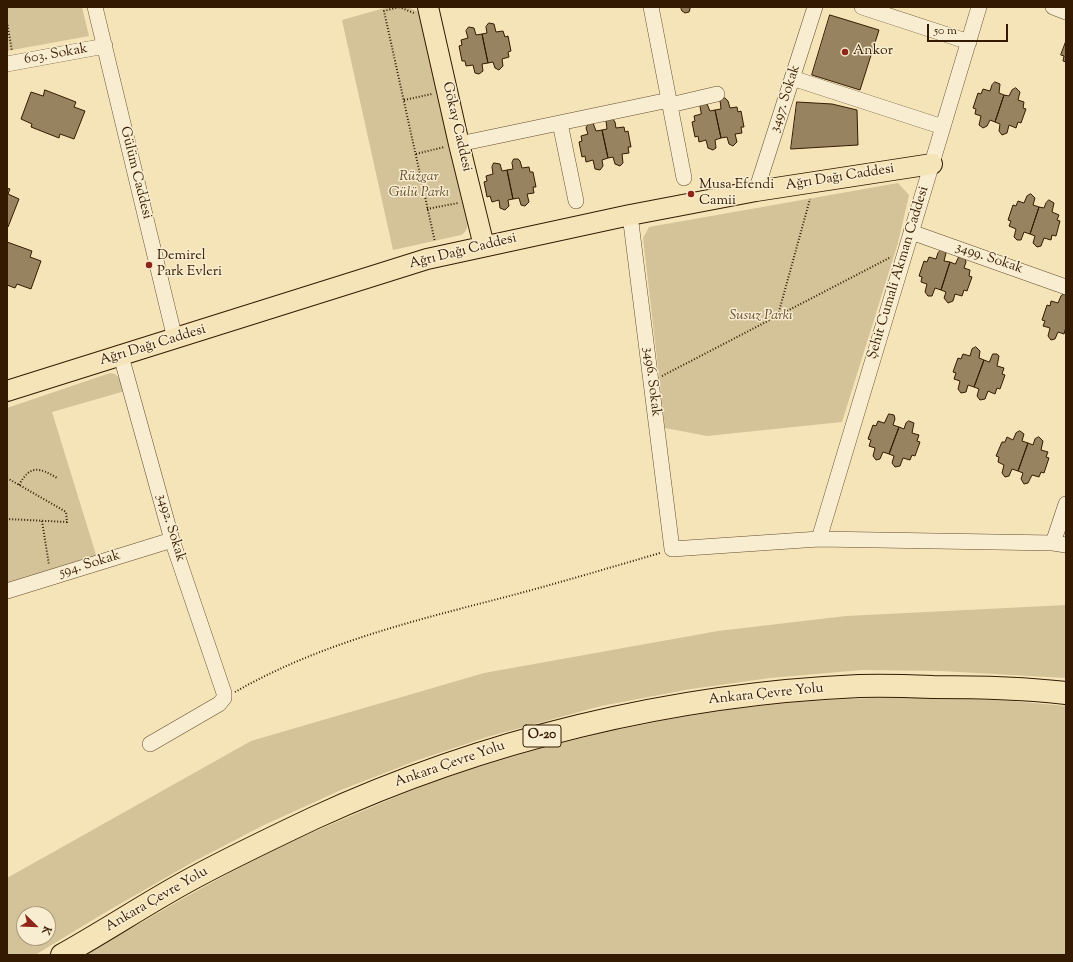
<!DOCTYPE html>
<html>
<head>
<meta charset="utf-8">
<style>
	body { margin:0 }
	#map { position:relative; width:1073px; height:962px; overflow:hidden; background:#f5e4b8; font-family:"Sorts Mill Goudy",serif }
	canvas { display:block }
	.frame { position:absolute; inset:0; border:8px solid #341a00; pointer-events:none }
	.north { position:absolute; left:16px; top:906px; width:40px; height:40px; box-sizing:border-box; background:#f8edd1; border:1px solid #aa997d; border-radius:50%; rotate:113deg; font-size:11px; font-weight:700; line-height:16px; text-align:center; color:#341a00 }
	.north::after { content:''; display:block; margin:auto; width:14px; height:18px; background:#8f2418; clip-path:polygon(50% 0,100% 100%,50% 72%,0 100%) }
	.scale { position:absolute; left:927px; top:24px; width:81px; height:18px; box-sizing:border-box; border:2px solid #341a00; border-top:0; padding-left:5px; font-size:12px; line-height:14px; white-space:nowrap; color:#341a00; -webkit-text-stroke:3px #f8edd1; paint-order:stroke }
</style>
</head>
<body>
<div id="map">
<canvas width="1073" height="962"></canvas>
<div class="frame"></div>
<div class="north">K</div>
<div class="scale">50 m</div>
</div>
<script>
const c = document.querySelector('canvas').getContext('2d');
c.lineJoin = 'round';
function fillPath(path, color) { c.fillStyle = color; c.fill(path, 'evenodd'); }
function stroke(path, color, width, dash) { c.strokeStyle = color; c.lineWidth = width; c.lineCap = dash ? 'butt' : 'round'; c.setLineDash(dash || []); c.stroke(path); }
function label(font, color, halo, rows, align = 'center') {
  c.font = font + ' "Sorts Mill Goudy",serif'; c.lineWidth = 3; c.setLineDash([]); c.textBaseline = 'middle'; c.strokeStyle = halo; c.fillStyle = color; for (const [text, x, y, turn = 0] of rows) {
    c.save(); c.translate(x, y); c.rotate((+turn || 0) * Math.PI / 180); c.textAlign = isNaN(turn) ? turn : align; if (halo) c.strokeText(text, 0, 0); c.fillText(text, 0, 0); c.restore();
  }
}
fillPath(new Path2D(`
	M7,7h75l7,29 -82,15z
	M388,7h19l13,5 48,212c-1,5 -3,9 -7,11l-68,15 -51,-230z
	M898,183l11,12 -11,48 -56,179 -135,14 -42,-8 -22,-190 6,-11z
	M110,373l5,1 4,4 6,13 -73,21 45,146 -90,28v-178z
	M1066,605v73l-125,-7 -79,-1 -92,8 -79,11 -90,17 -114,31 -69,23 -77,30 -79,36 -69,36 -87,50 -71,43h-28v-77l244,-137 233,-68 234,-42 128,-15zM24,914h24v24h-24z
	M874,698h75l63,3 54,5v249h-980c65,-38 128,-76 195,-108 35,-17 70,-31 105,-46 15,-6 31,-13 47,-19 108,-37 221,-65 336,-77 34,-4 69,-6 105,-7z`), '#d4c299');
const building = new Path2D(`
	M681,7h9v2l-1,3 -4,1 -3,-2z
	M830,15l49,15 -19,60 -48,-15z
	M489,23l5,1 2,8 7,-1 2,6 3,-1 3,15 -3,1 1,5 -7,2 1,7 -4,4 -4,-2 -2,-6 -5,1 -6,-29 5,-1 -1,-6z
	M469,27l5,1 2,7 6,-1 6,29 -6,1 1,7 -4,3 -4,-1 -2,-8 -7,1 -1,-5h-3l-3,-15 3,-1 -1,-5 7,-2 -2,-7z
	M1066,41v21l-3,-1 1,-5 -3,-1z
	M995,82l5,2 -1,9 5,2 -9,27 -5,-2 -3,6 -4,2 -4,-3 2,-9 -6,-2 1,-5 -3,-1 5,-15 3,1 2,-5 7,2 2,-6z
	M1016,88l4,4 -2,8 6,2 -1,6 3,1 -5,14 -3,-1 -2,6 -7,-3 -2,8 -5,2 -3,-4 1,-7 -5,-2 9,-27 5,1 3,-6z
	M45,90l31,12 -2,5 11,4 -11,28 -14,-5 -1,4 -28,-11 1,-3 -11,-5 10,-27 12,4z
	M725,98l3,3 2,7 7,-1 1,5 3,-1 3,16h-3l1,6 -7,1 2,8 -4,4 -4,-2 -2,-7 -6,1 -6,-28 6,-1 -1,-9z
	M797,102l35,2 25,6 1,35 -67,4z
	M700,104h7l3,7 5,-1 6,28 -6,2 1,8 -3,2 -5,-2 -2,-8 -7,2 -1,-6 -3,1 -3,-15 3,-1 -1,-5 7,-2z
	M612,118l3,4 1,6 8,-1 1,5 3,-1 3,16h-3l1,6 -7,1 1,9 -3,3 -5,-2 -2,-7 -5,1 -6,-28 5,-1 -1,-8z
	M593,123l3,8 6,-1 6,28 -6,2 1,6 -3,4 -5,-1 -2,-9 -7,2 -1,-6 -3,1 -3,-15 3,-1 -1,-5 7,-2 -2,-6 2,-4z
	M514,159h4l2,2 2,7 7,-1 1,5h3l3,15h-3l1,6 -7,1 2,8 -4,4 -4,-1 -2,-7 -6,1 -6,-29 6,-1 -1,-6z
	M494,163l6,1 2,7 5,-1 6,29 -5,1 1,6 -4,4 -5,-2 -1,-8 -7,2 -2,-6 -3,1 -3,-15 3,-1 -1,-5 7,-2 -1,-7z
	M7,188l3,1 -2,5 11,5 -11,28 -1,-1z
	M1031,194l4,4 -2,7 6,2 -9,27 -6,-2 -3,8h-4l-3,-3 2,-8 -7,-3 2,-5 -3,-1 5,-15 3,1 2,-5 6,2 3,-7z
	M1049,200l5,3 -2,9 7,3 -2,5 3,1 -4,15 -4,-1 -1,5 -7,-2 -3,8 -4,1 -4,-4 2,-7 -5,-2 9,-27 5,1 2,-5z
	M7,242l25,9 -2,6 11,4 -10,28 -14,-5 -2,4 -8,-3z
	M941,250l4,1 1,2 -2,8 6,1 -9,28 -6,-2 -3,8h-4l-3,-4 2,-8 -6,-2 1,-5 -3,-1 5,-15 3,1 2,-5 7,2 2,-6z
	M959,257l6,1 1,4 -2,6 6,2 -1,6 3,1 -5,14 -3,-1 -2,6 -7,-2 -2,7 -5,2 -4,-5 2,-6 -5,-2 9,-28 5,2z
	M1064,294h2v33l-2,7 -6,-2 -3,7 -4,1 -3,-4 2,-8 -7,-2 2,-5 -3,-1 5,-15 3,1 1,-5 7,2 3,-7z
	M976,347l4,4 -1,7 5,2 -10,27 -6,-2 -2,7 -5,1 -3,-4 2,-8 -6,-2 2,-6 -3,-1 5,-14 3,1 2,-5 7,2 2,-7z
	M993,354h4l2,2 -2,10 7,2 -2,6 3,1 -5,14 -3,-1 -2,6 -7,-3 -3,8 -5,1 -3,-4 2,-7 -5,-2 10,-27 5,2z
	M889,414l5,1 1,4 -2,6 6,2 -10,27 -6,-2 -3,7 -4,1 -3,-4 2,-8 -6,-2 2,-6 -3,-1 5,-14 3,1 2,-5 6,2z
	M909,421l5,2 -2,10 7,2 -2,6 3,1 -5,14 -3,-1 -2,5 -7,-2 -3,8 -5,1 -3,-4 2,-7 -5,-2 10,-27 5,2 2,-6z
	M1020,431l4,3 -2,7 6,2 -10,28 -6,-2 -3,7 -4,1 -3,-4 2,-8 -6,-3 1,-5 -3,-1 6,-14h3l2,-5 6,3 3,-7z
	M1039,437l4,4 -2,9 7,2 -2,5 3,1 -5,15 -3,-1 -2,5 -7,-2 -4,8 -4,1 -3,-5 2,-6 -5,-2 10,-28 5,2 2,-6z`);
fillPath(building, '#988360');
stroke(building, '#341a00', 1);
const minor = new Path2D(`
	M95,7l80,332
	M651,7l33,171
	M862,7l107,35
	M1053,7l13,5
	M7,64l98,-18
	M792,78l151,49
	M670,105l47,-11
	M560,123l16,78
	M459,144l210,-44
	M756,191l59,-184
	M630,215l42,334 147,-10 234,4 13,2
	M911,232l155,55
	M121,356l51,184 52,153v5l-5,6 -69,40
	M819,539l160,-532
	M1053,543l13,-39
	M7,591l165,-51`);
const major = new Path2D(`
	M428,7l31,137 25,102
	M7,391l420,-132 203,-44 126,-24 176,-27`);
const highway = new Path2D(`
	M62,955c45,-25 88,-54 133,-78 39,-21 79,-40 119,-59 169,-78 359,-124 545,-132 25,-1 50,0 74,1 45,0 89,1 133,6`);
stroke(minor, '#644c2e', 16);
stroke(major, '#341a00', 22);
stroke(highway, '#341a00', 24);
stroke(new Path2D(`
	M399,7l-15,4 51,231
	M399,7l15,6
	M7,22l5,29
	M404,100l28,-6
	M416,154l28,-7
	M427,209l31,-6
	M778,315l32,-116
	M662,376l229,-119
	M7,478l59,34 1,10 -60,-3
	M19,485c11,-20 20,-18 38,-7
	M42,521l7,44
	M235,692c87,-50 186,-73 282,-98 48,-13 95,-27 143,-41`), '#341a00', 2, [1, 2]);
stroke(minor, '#f8edd1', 15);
stroke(major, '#f5e4b8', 20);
stroke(highway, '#f5e4b8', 22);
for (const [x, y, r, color] of [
	[845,52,4,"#8f2418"],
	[691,194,4,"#8f2418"],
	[149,265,4,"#8f2418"]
]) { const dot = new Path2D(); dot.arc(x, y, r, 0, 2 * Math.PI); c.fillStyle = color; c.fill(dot); stroke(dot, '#f8edd1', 1.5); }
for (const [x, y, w] of [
	[542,736,38]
]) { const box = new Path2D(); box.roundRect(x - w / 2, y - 11, w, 22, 3); c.fillStyle = '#f8edd1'; c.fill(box); stroke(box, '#341a00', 1); }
label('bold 13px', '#341a00', null, [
	["O-20",542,736]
]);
label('14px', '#341a00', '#f8edd1', [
	["Ankor",853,52],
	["Musa Efendi",699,186],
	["Camii",699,202],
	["Demirel",157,257],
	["Park Evleri",157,273]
], 'left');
label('14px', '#341a00', '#f8edd1', [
	["603. Sokak",56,55,-10],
	["3497. Sokak",786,99,-72],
	["Gökay Caddesi",456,127,77],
	["Gülüm Caddesi",135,173,76],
	["Ağrı Dağı Caddesi",840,178,-9],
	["Ağrı Dağı Caddesi",463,252,-14],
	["3499. Sokak",989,259,19],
	["Şehit Cumali Akman Caddesi",899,273,-73],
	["Ağrı Dağı Caddesi",153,346,-17],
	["3496. Sokak",651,382,83],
	["3492. Sokak",170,528,73],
	["594. Sokak",90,565,-17],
	["Ankara Çevre Yolu",766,695,-6],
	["Ankara Çevre Yolu",450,765,-19],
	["Ankara Çevre Yolu",157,900,-30]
]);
label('italic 14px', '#644c2e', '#f8edd1', [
	["Rüzgar",419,178],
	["Gülü Parkı",419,194],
	["Susuz Parkı",761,317]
]);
</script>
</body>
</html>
